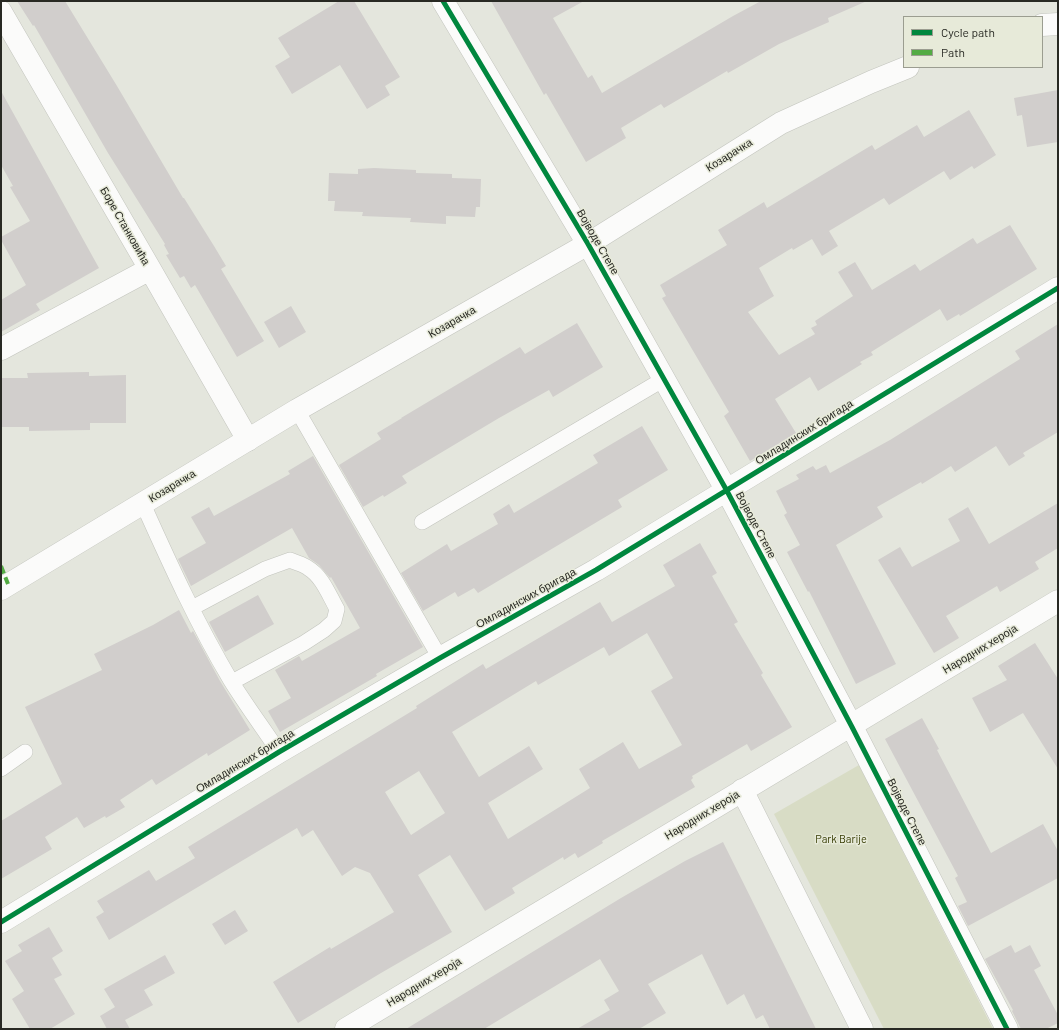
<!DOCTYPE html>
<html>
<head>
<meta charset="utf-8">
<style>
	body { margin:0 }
	#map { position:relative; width:1059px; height:1030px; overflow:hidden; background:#e4e6dd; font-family:Barlow,sans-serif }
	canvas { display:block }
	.frame { position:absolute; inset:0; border:2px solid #282923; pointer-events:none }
	.legend { position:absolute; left:903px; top:16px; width:140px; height:52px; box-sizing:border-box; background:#e7ead9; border:1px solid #9b9d90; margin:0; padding:5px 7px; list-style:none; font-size:12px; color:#282923 }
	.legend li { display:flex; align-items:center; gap:8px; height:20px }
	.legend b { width:20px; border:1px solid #9b9d90 }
</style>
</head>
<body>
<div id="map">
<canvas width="1059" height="1030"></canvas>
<div class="frame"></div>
<ul class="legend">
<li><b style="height:5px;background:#00873e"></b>Cycle path</li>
<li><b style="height:5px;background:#53ab43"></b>Path</li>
</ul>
</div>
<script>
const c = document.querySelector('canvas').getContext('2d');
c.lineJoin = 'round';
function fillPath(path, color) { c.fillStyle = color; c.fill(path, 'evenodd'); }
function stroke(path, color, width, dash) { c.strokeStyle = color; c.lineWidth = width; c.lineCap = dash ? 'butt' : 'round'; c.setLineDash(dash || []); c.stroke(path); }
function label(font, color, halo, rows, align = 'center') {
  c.font = font + ' Barlow,sans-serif'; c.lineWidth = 3; c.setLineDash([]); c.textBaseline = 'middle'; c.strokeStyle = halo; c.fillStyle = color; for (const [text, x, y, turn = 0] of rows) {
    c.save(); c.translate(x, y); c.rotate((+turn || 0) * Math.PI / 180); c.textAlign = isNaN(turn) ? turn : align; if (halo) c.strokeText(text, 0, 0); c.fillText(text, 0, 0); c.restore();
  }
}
fillPath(new Path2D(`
	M859,765l134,264h-109l-110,-215z`), '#d8dcc5');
fillPath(new Path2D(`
	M17,1h48l52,85 66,112h1l30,48 12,20 -5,3 43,72 -27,16 -42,-72 -4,3 -7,-12 -4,2 -14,-23 3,-1 -5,-9 1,-1 -57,-91 -74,-128 -1,1z
	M339,1h15l46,76 -15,9 5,9 -23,14 -27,-44 -48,29 -17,-28 15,-9 -12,-19z
	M491,1h93l-31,17 35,60 4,-3 10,18 131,-77 28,-15h106l-39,17 1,4 -50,22 -51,29 -1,-2 -63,37 -3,-4 -40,24 5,10 -40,24 -40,-69 -2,2z
	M1058,90v52l-31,5 -5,-32 -5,1 -3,-18z
	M1,91l98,177 -63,36 4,6 -39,22v-32l25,-15 -25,-45v-3l29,-16 -20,-34 3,-1 -12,-21z
	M969,110l27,45 -22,14 -2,-3 -22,14 -6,-9 -55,34 -5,-7 -55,33 9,15 -16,10 -10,-17 -19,11 -1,-2 -33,20 15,28 -26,16 31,43 36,-21 -4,-6 6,-3 -2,-4 38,-25 -15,-24 17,-10 17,28 43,-26 5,7 53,-33 4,6 33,-19 27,44 -77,47 -1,-2 -12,7 -7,-12 -69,43 2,3 -13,7 2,2 -44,27 -8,-14 -35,22 21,34 -46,28 -26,-45 5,-4 -67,-114 4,-2 -6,-11 67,-40 -9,-15 46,-28 3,6 105,-63 3,5 42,-25 7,12z
	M374,168l42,2v3l36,1v4l29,1 -1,28h-4l-1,10 -29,-1v8l-36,-2 1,-4 -49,-2 1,-4 -29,-1 1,-10h-7l1,-28 29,1v-5z
	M291,306l15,26 -27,16 -15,-26z
	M577,323l26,44 -50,30 -4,-7 -50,28 -97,58 5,7 -23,14 -1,-2 -20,12 -24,-42 42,-26 -4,-6 25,-15h-1l119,-71 5,7z
	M1058,324v108l-35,21 2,3 -16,10 -13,-20 -41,26 -4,-6 -29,18 -1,-2 -44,25 6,10 -47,28 60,119 -40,20 -47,-93 -1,1 -21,-40 13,-7 -16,-30 3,-2 -11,-22 23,-12 -3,-4 17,-9 3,4 10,-5 4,8 60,-33 130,-81 -5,-8z
	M89,372v4l37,-1v48h-36v7l-61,1v-4h-28v-49h27l-1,-5z
	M642,426l26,44 -50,30 4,7 -144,86 -4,-5 -16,9 -3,-5 -32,19 -22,-38 46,-29 4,7 47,-27 -5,-10 16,-10 5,9 84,-50 -5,-8z
	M313,456l110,191 -47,27 1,2 -97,56 -12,-21 23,-13 -16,-28 24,-14 3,5 58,-33 -29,-51 -1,1 -11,-13 -10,-7 -17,-30 -101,58 -13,-27 28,-16 -15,-26 18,-10 5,9 76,-42 -2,-3z
	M1058,503v45l-23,14 4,7 -39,23 -3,-6 -51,30 13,22 -25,15 -56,-93 22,-13 12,20 48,-26 -12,-22 20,-12 21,37z
	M700,543l17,30 -5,3 26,46 -4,2 29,49 -2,2 31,52 -41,24 -4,-7 -55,32 1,2 -2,2 4,7 -93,54 1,2 -25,15 -3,-5 -11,7 -1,-3 -51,31 3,5 -30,18 -35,-56 -32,20 34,57 -71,41 -83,50 -25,-41 57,-35 1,2 63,-37 -24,-39 -15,-6 -13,9 -29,-46 -11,7 -5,-9 -188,112 -13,-23 8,-5 -7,-11 52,-31 7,11 39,-23 -7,-11 229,-139 -1,-2 67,-42 3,5 114,-67 12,20 63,-36 -12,-21zM647,633l26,45 -22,13 31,54 -43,24 -16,-27 -44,27 11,19 -82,51 -20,-36 55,-34 -14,-23 -50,31 -27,-45 84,-51 2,4 66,-38 5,9zM419,771l26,42 -34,22 -26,-43z
	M258,595l16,29 -49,28 -16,-30z
	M179,610l12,23 2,-2 27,50 30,49 -42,26 -1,-3 -51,32 -4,-6 -32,21 5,7 -19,11 -1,-2 -21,12 -7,-11 -32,20 7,12 -51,30v-58l61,-37 -37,-77 77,-37 -8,-16 59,-29z
	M1035,643l23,36v90l-35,-56 -33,19 -18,-34 35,-18 -9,-14z
	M922,718l17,31 -2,1 54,103 52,-29 15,27v27l-90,48 -10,-20 9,-4 -12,-24 3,-2 -73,-137z
	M723,842l93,187h-46l-7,-14 -7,4 -12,-25 -17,11 -25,-51 -54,30 18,29 -27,16h-62l33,-19 -6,-10 15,-9 -19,-32 -116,70h-78l215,-131 64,-37z
	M235,910l13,21 -23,14 -13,-21z
	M49,927l14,24 -11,7 10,17 -8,4 21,35 -25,15h-20l-18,-30 12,-8 -19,-30 17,-10 -4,-6z
	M1011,945l4,8 15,-8 11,21 -7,4 24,45v8l-12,6h-25l-9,-18 1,-1 -28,-51z
	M165,955l10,18 -31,17 9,15 -28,15 5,9h-23l-7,-13 15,-9 -11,-18z`), '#d1cecc');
const service = new Path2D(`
	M297,410l143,248
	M143,504c27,60 54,120 88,177 15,24 32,47 48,71
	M422,522l242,-143
	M192,608l73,-39 25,-9c6,3 13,4 18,8 14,8 21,27 29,41l-3,12 -10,9 -20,13 -72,39
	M1,769l24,-17`);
const minor = new Path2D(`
	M443,1l145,243 139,247 125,236 155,302
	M1,12l149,257 98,171
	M1,349l149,-80
	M742,790l120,239
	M1,922l278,-170 161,-94 156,-88 462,-282
	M346,1029c237,-143 475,-284 712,-428`);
const tertiary = new Path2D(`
	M1042,25l16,-1
	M1,589l296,-179 291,-166 193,-121 90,-41 37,-15`);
stroke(service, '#c2c4bd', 16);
stroke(minor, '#c2c4bd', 23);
stroke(tertiary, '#c2c4bd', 23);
stroke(service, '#fbfbfa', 15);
stroke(minor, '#fbfbfa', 22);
stroke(tertiary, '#fbfbfa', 22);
stroke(new Path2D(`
	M1,566l7,18`), '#53ab43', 4, [8, 4]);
stroke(new Path2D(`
	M443,1l145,243 139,247 125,236 155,302
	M1,922l278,-170 161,-94 156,-88 462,-282`), '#00873e', 5);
label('11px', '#282923', '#e7ead9', [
	["Козарачка",729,155,-32],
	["Боре Станковића",125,226,60],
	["Војводе Степе",598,242,60],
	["Козарачка",452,322,-30],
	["Омладинских бригада",804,432,-32],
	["Козарачка",172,486,-31],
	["Војводе Степе",756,525,62],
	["Омладинских бригада",526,598,-29],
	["Народних хероја",980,649,-31],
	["Омладинских бригада",245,761,-31],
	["Војводе Степе",907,812,63],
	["Народних хероја",702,815,-31],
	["Народних хероја",424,982,-31]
]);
label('11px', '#363b02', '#e7ead9', [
	["Park Barije",841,839]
]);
</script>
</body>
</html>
